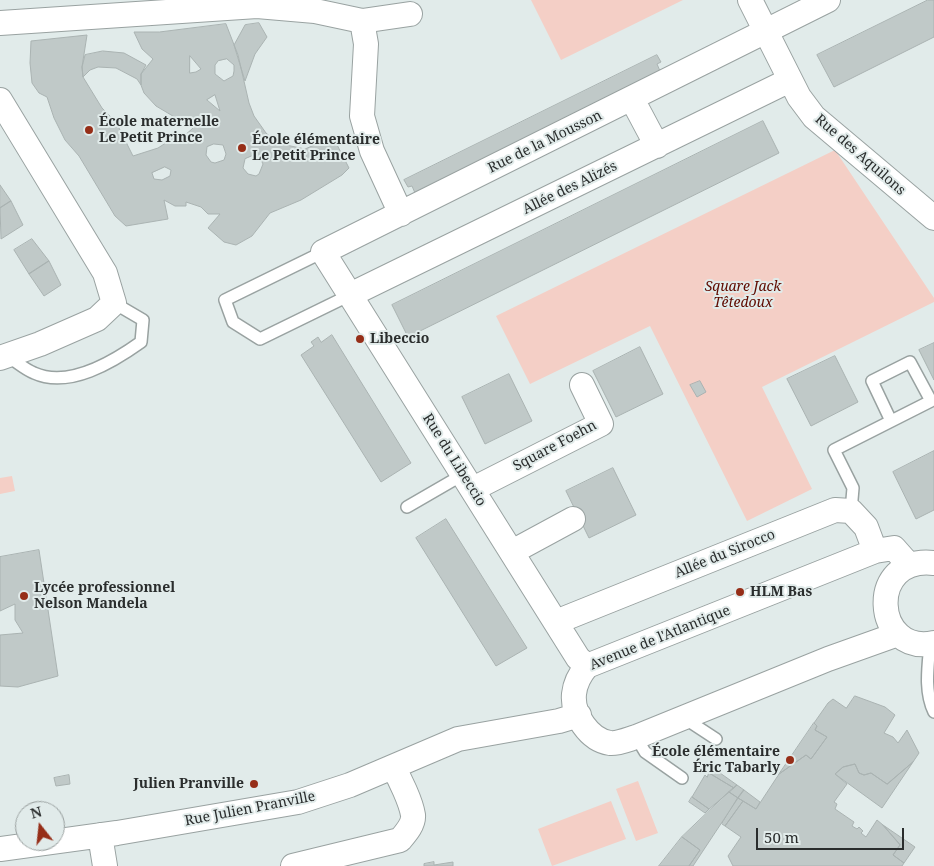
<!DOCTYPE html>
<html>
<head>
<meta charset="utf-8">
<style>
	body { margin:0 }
	#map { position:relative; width:934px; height:866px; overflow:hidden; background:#e1ebea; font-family:"Noto Serif",serif }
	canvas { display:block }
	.north { position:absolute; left:15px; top:801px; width:50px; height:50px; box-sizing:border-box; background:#e1ebea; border:1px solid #989f9e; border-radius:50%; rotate:344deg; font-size:14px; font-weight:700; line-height:20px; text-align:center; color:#2a2d2d }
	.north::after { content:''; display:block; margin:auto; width:18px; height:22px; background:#962e18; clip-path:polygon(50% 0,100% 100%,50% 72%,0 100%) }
	.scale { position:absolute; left:756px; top:828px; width:148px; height:22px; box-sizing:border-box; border:2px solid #2a2d2d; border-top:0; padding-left:6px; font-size:15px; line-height:18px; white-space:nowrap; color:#2a2d2d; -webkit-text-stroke:4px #e1ebea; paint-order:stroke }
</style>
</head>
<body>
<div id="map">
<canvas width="934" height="866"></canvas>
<div class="north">N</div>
<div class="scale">50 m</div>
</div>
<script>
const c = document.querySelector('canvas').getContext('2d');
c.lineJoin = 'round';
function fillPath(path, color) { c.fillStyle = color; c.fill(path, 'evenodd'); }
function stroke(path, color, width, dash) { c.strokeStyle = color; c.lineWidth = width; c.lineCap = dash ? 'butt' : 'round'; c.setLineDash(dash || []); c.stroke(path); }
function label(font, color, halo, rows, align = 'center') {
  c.font = font + ' "Noto Serif",serif'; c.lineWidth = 4; c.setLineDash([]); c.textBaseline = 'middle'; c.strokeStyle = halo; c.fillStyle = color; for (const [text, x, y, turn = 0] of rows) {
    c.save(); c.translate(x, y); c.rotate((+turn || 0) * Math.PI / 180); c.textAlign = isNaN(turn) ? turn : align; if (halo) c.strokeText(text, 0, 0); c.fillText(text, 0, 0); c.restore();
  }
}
fillPath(new Path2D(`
	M531,0h152l-122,60z
	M835,150l99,148v4l-172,85 50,102 -65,32 -97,-195 -120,58 -34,-68z
	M12,476l3,15 -15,3v-16z
	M638,781l20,52 -22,8 -20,-52z
	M611,801l15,38 -74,27 -14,-37z`), '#f4cfc6');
const building = new Path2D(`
	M928,0h6v37l-100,50 -17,-32z
	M259,23l8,14 -12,17 -10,27 -11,-36 11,-20z
	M226,24l12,31 11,48 5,13 12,17 7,6 13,6 19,4 28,-12 16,31 -7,7 -41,25 -31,13 -18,23 -16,9 -12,-3 -16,-14 12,-14h-12l-7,-7 -15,-5v4h-11l-11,-6 4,19 -42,7 -11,-10 -36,-60 -14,-16 -11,-22 -7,-21 -8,-4 -7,-10 -2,-20 1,-22 56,-6 -5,32 1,10 19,31 14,14 17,34 25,-8 23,-15 2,4 10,-9 -37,-22 -12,-13 -3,-8v-11l12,-15 -11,-10 -8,-17h25zM190,56l11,13 -5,3 -6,1zM227,59l7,6v6l-1,5 -9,5 -9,-7v-9l3,-4zM215,95l5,16 -13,-11zM214,144l9,1 3,9 -2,6 -9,3 -4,-1 -5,-7 1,-8zM252,156l8,2 3,6 -4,10 -3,2 -8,-2 -5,-6 2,-9zM165,167l6,3 -1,6 -8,4 -8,-1 -2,-6z
	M103,51l21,2 22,12 -5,9v11l-4,-6 -21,-11 -18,-1 -8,3 -7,7 -1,-10 3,-12z
	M657,55l4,7 -4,2 3,7 -245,122 -3,-7 -4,1 -4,-7z
	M763,121l16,32 -371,184 -16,-32z
	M0,185l11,16 -11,7z
	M11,201l12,24 -22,14 -1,-31z
	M32,239l17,22 -20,13 -15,-24z
	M49,261l12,24 -17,11 -15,-22z
	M332,335l79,128 -30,19 -80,-127 13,-9 -3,-4 7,-5 3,5z
	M934,343v37l-15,-30z
	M640,347l23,47 -47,23 -23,-46z
	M835,356l23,46 -47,24 -24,-47z
	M509,374l23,47 -47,23 -23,-47z
	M700,381l6,11 -9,5 -7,-12z
	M934,451v59l-18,9 -23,-47z
	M613,468l23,47 -47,23 -23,-47z
	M446,519l81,129 -31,18 -80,-128z
	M39,550l19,126 -40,11 -18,-1v-51l23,-2 -8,-13v-16l-15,7v-54z
	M855,696l30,11 10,8 -11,18 9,4 5,6 9,-13 12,23 -6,9 -26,22 -16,-11 -7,2 -5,-2 -4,-9 -12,3 -8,7 12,10 -13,18 3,2 -2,5 19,13 -2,4 5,3 2,-2 4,4 -2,2 5,4 11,-17 6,5 17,20 -7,10 11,8 -2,3h-169l-5,-10 13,-19 -16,-11 18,-25 13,8 23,-35 27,-19 5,4 16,-22 -12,-7 2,-4 -3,-3 14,-20 5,-4 13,9z
	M814,723l3,3 -2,4 12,7 -16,22 -5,-4 -27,19z
	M913,762l-31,46 -47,-34 8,-7 12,-3 4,9 5,2 7,-2 16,11z
	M713,768l24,17 -3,3 -25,-15z
	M709,773l25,15 -25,21 -17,-12 13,-22 2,2z
	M69,775l1,9 -14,2 -2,-8z
	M737,785l7,5 -6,8 -9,-6z
	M744,790l16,12 -4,7 -18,-11z
	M729,792l9,6 -45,68h-4l11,-16 -18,-13z
	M692,797l17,12 -4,4 -16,-11z
	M738,798l5,3 -18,25 -3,-2z
	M883,825l32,22 -11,16 -11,-8 7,-10z
	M682,837l18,13 -11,16h-30z
	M434,862v3l19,-3v4h-29v-2z`);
fillPath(building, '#c0c9c8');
stroke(building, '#aab3b2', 1);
const lane = new Path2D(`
	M323,252l-98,48 8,22 27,17 90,-44
	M7,356c9,5 17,13 27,17 35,16 79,-11 107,-31l2,-22 -29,-17
	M407,507l57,-33
	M851,511l2,-23 -19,-38 97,-49 -21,-39 -38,19 19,40
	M930,644c-2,23 -6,47 4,68
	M684,718l32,21
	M636,737l9,15 37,26`);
const street = new Path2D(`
	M750,0l49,97 15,20 120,101
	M362,21l4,23 -4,72 10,35 29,63
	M0,23l257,-17 58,5 47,10 48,-7
	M632,99l25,47
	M0,100l105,173 9,30 -17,16 -57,25 -40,14
	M350,295l440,-215
	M473,489l128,-65 -19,-39
	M512,552l61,-33
	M934,563c-68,-8 -61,93 0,80
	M556,622l279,-112 16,1 15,16 9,24
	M898,634l-70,25 -192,78c-7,2 -19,7 -26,6 -21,-3 -38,-29 -36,-49 1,-10 7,-21 13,-28l273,-109 15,-6 19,-3 15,17
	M587,666l-9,-8 -255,-406 505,-252
	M100,835l5,31
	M0,849l117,-16 181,-31 52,-17 108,-46 101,-18 20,-6
	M293,866l107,-26c6,-7 14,-16 13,-25 -2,-13 -13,-36 -20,-48`);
stroke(lane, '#99a2a1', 14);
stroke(street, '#99a2a1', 26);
stroke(lane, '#fff', 11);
stroke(street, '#fff', 24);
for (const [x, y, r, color] of [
	[89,130,5,"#962e18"],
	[242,148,5,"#962e18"],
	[360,339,5,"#962e18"],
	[740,592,5,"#962e18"],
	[24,596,5,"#962e18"],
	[790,760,5,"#962e18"],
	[254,784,5,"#962e18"]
]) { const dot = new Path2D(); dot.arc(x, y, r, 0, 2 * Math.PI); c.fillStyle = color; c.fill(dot); stroke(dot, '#e1ebea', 2); }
label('bold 14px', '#2a2d2d', '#e1ebea', [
	["École maternelle",99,122],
	["Le Petit Prince",99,138],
	["École élémentaire",252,140],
	["Le Petit Prince",252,156],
	["Libeccio",370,339],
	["Lycée professionnel",34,588],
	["Nelson Mandela",34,604],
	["HLM Bas",750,592],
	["École élémentaire",780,752,"right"],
	["Éric Tabarly",780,768,"right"],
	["Julien Pranville",244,784,"right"]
], 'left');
label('14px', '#2a2d2d', '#e1ebea', [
	["Rue de la Mousson",545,142,-26],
	["Rue des Aquilons",860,155,41],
	["Allée des Alizés",570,188,-26],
	["Square Foehn",555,446,-28],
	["Rue du Libeccio",454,460,58],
	["Allée du Sirocco",725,554,-22],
	["Avenue de l'Atlantique",660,638,-22],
	["Rue Julien Pranville",250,809,-11]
]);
label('italic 14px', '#600b00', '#e1ebea', [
	["Square Jack",743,287],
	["Têtedoux",743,303]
]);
</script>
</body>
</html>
